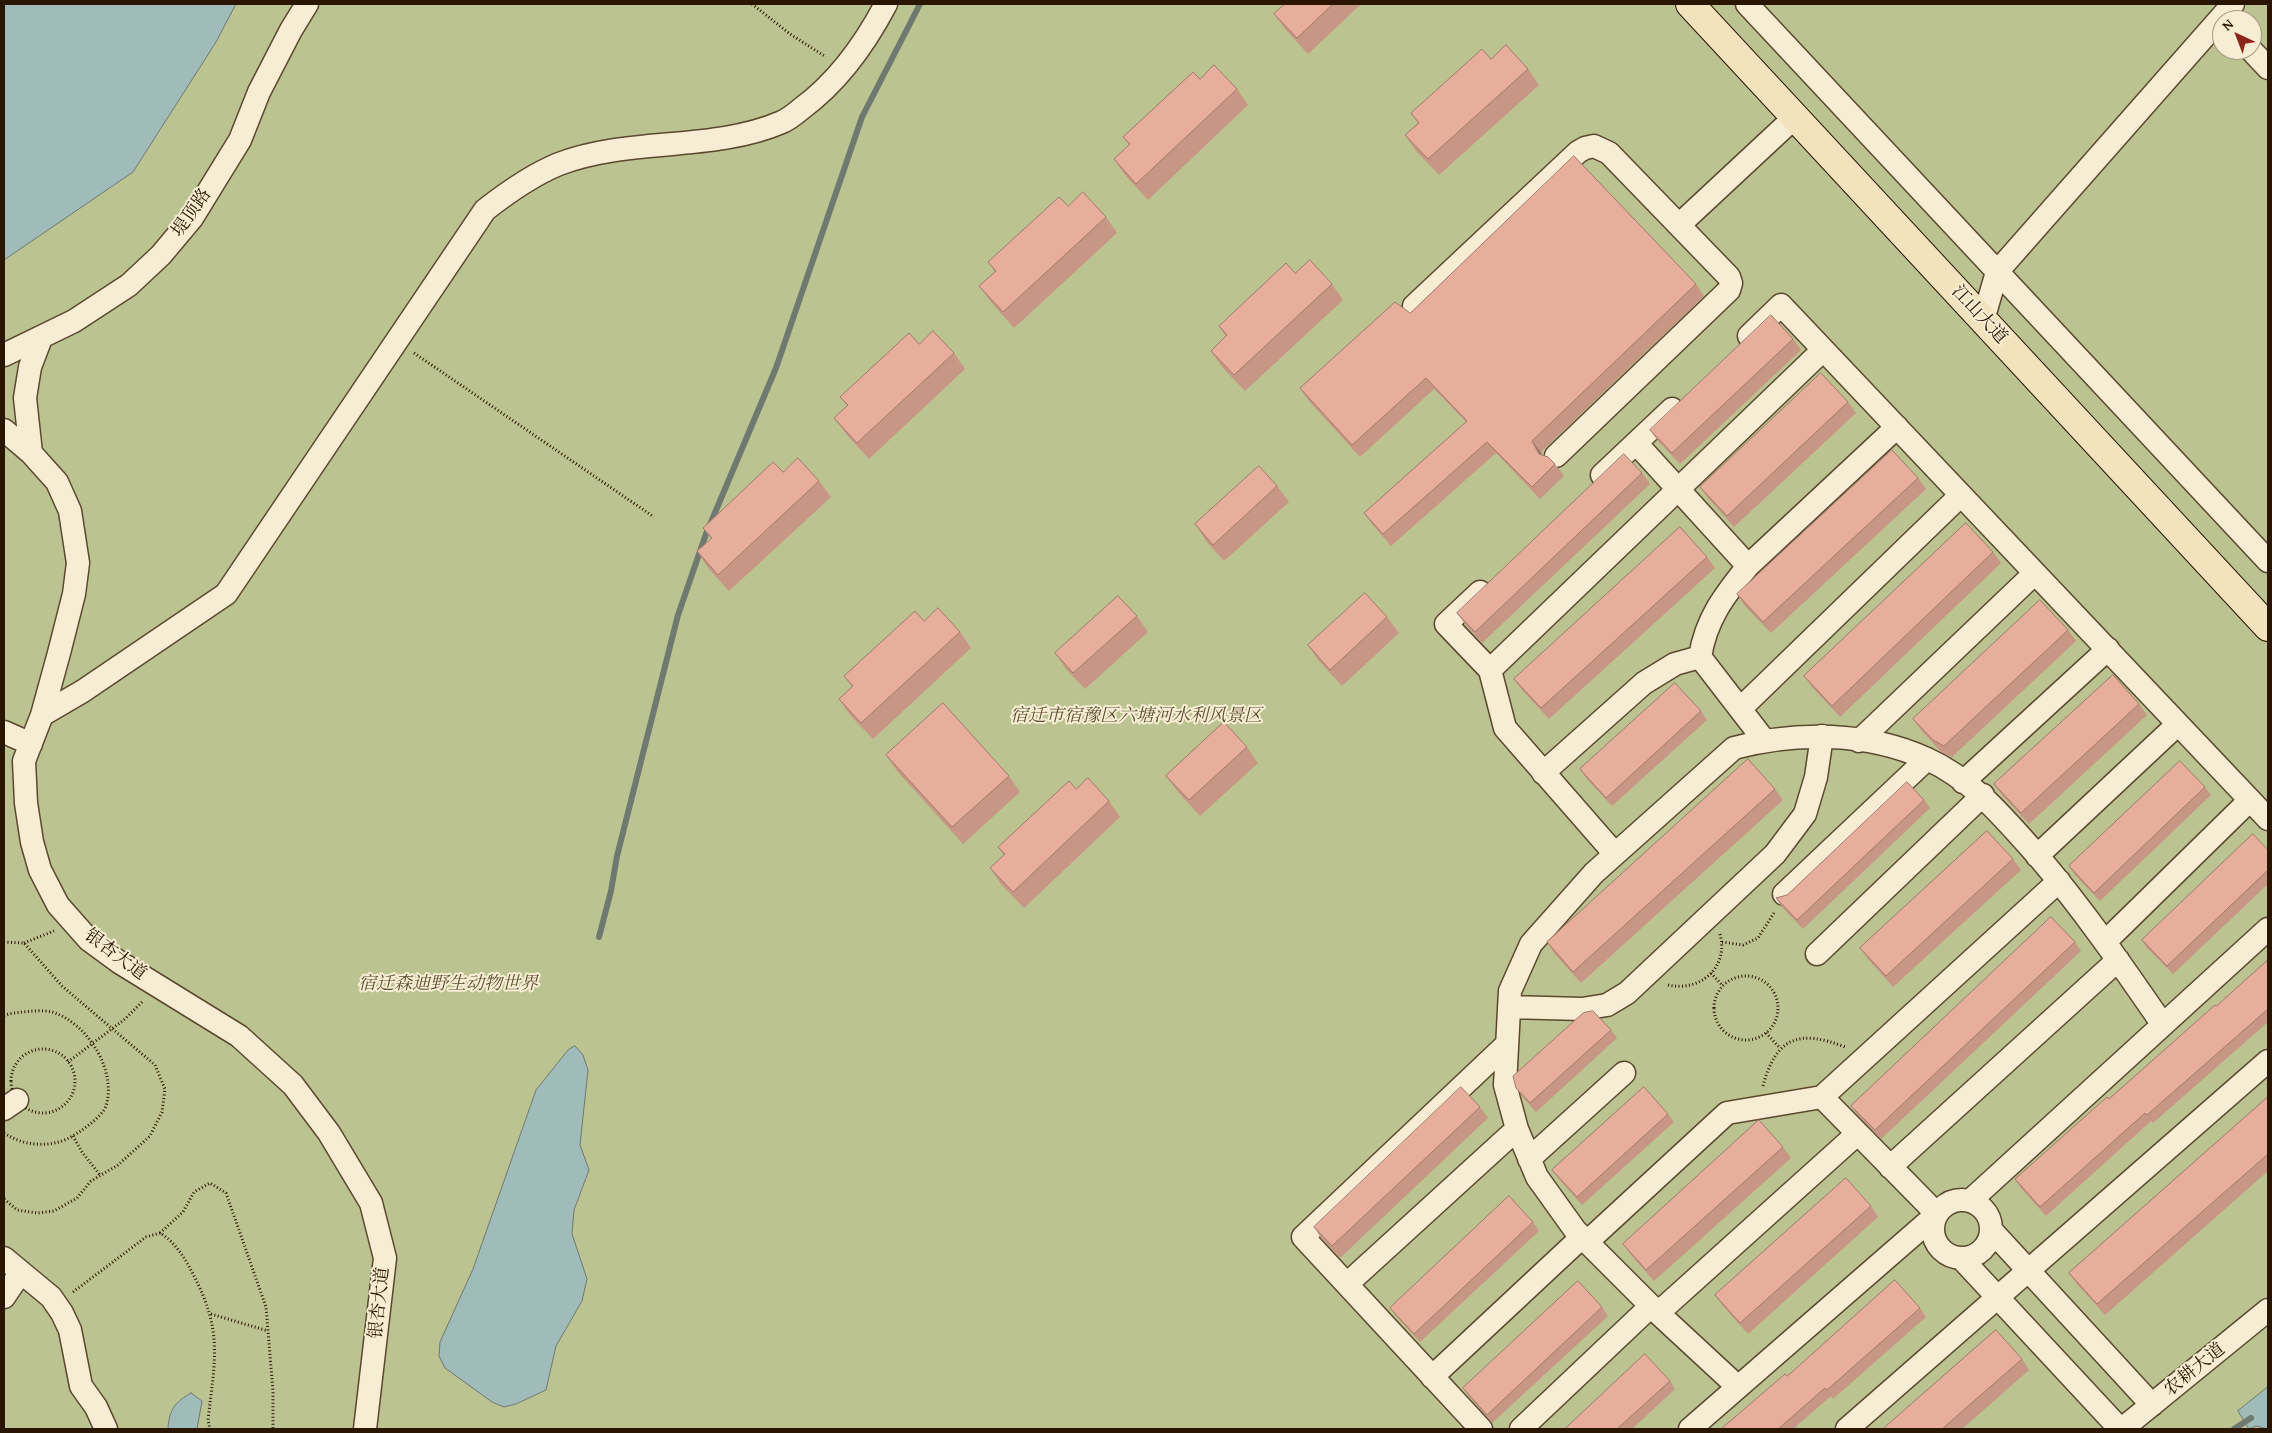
<!DOCTYPE html>
<html>
<head>
<meta charset="utf-8">
<style>
	body { margin:0 }
	#map { position:relative; width:2272px; height:1433px; overflow:hidden; background:#f2e3bd; font-family:"Gentium Book Plus",serif }
	canvas { display:block }
	.frame { position:absolute; inset:0; border:5px solid #2a1500; pointer-events:none }
	.north { position:absolute; left:2212px; top:10px; width:50px; height:50px; box-sizing:border-box; background:#f7edd4; border:1px solid #a5977f; border-radius:50%; rotate:317deg; font-size:14px; font-weight:700; line-height:20px; text-align:center; color:#2a1500 }
	.north::after { content:''; display:block; margin:auto; width:18px; height:22px; background:#8f2418; clip-path:polygon(50% 0,100% 100%,50% 72%,0 100%) }
</style>
</head>
<body>
<div id="map">
<canvas width="2272" height="1433"></canvas>
<div class="frame"></div>
<div class="north">N</div>
</div>
<script>
const c = document.querySelector('canvas').getContext('2d');
c.lineJoin = 'round';
function fillPath(path, color) { c.fillStyle = color; c.fill(path, 'evenodd'); }
function stroke(path, color, width, dash) { c.strokeStyle = color; c.lineWidth = width; c.lineCap = dash ? 'butt' : 'round'; c.setLineDash(dash || []); c.stroke(path); }
function label(font, color, halo, rows, align = 'center') {
  c.font = font + ' "Gentium Book Plus","Noto Serif SC",serif'; c.lineWidth = 4; c.setLineDash([]); c.textBaseline = 'middle'; c.strokeStyle = halo; c.fillStyle = color; for (const [text, x, y, turn = 0] of rows) {
    c.save(); c.translate(x, y); c.rotate((+turn || 0) * Math.PI / 180); c.textAlign = isNaN(turn) ? turn : align; if (halo) c.strokeText(text, 0, 0); c.fillText(text, 0, 0); c.restore();
  }
}
fillPath(new Path2D(`
	M4,4h2264v1425h-2264zM2222,20h30v30h-30z`), '#bbc390');
const water = new Path2D(`
	M4,4h232l-20,38 -83,130 -129,88z
	M575,1046l8,9 5,15 -8,75 9,25 -15,40 -2,24 15,45 -5,22 -26,45 -10,44 -30,14 -12,3 -12,-5 -47,-34 -6,-12 1,-14 33,-73 63,-179 32,-40z
	M2268,1387v42l-12,-3 -7,3 -11,-18z
	M191,1393l11,8 -5,28h-29c1,-19 7,-27 23,-36z`);
fillPath(water, '#9fbcbb');
stroke(water, '#707970', 1);
stroke(new Path2D(`
	M599,937l12,-46 6,-35 61,-241 28,-81 70,-166 86,-251 58,-113
	M2234,1429l17,-11`), '#707970', 6);
const minor = new Path2D(`
	M1747,4l521,557
	M2251,50l17,18
	M1679,225l116,-108
	M1414,306l164,-154 7,-4 9,-2 15,7 120,124 2,6 -2,7 -173,166
	M1983,320l14,-48 236,-268
	M1749,336l32,-31 487,514
	M4,355l70,-34 55,-36 32,-30 31,-37 48,-78 19,-48 32,-62 16,-26
	M4,430l27,23 26,29 13,29 8,52 -4,31 -15,59 -17,62 -18,46 2,42 6,39 8,28 18,35 31,35 30,22 120,74 54,49 36,48 42,70 14,55 -20,171
	M1636,443l112,123
	M31,453l-6,-55 5,-31 11,-29
	M1602,475l70,-66
	M1480,592l-34,32 44,46 15,58 110,126
	M1490,670l333,-320
	M1740,709l221,-214
	M42,715l41,-24 143,-97 259,-384c23,-18 47,-35 74,-46 69,-27 154,-12 223,-42 7,-3 13,-8 19,-13 37,-27 64,-65 85,-105
	M4,732l27,12
	M1764,740l-64,-83c6,-38 24,-61 48,-91l149,-139
	M1859,741l176,-168
	M1543,773l101,-90 31,-19 25,-7
	M1963,782l145,-133
	M2037,856l141,-132
	M1784,894l143,-135
	M2105,942l145,-142
	M1817,954l166,-159
	M1509,1007l73,2 25,-4 20,-12 148,-139 30,-40 11,-37 6,-41
	M4,1109l13,-9
	M1529,1159l95,-86
	M1890,1167l228,-207
	M1933 1229a29 29 0 1 1 58 0a29 29 0 1 1-58 0Z
	M1971,1200l297,-271
	M1992,1231l160,174
	M1587,1242l140,-129 95,-16 237,-216
	M4,1258l47,39 11,16 8,17 11,56 15,21 10,22
	M1961,1258l159,171
	M1347,1284l170,-155
	M4,1297l17,-25
	M1658,1313l199,-179
	M1432,1377l150,-140
	M1738,1387l-80,-74 -83,-83 -38,-53 -20,-48 -12,-44 5,-94 21,-47 63,-71 140,-125c62,-17 134,-16 193,11 45,20 78,60 110,96 46,54 86,112 126,170
	M1481,1429l-178,-192 203,-192
	M1521,1429l130,-123
	M1690,1429l247,-215 -115,-117
	M1847,1429l421,-368
	M2122,1429l146,-119`);
const major = new Path2D(`
	M1690,4l578,623`);
stroke(minor, '#5c482f', 25);
stroke(major, '#2a1500', 30);
stroke(new Path2D(`
	M752,4l38,30 36,23
	M414,353l240,164
	M4,942l20,1 38,43 93,79 10,24 -3,23 -12,24 -32,29 -27,16 -14,17 -23,13 -17,2 -20,-3 -13,-11
	M1722,942l21,3 15,-7 16,-25
	M24,943l30,-12
	M1711,973l12,13
	M1714 1008a32 32 0 1 1 64 0a32 32 0 1 1-64 0Z
	M1668,985c32,7 61,-17 52,-51
	M4,1016c5,-3 12,-3 18,-4 9,-1 22,-2 30,0 36,11 65,59 54,94 -4,11 -27,27 -37,32 -20,10 -46,8 -65,-5
	M1766,1033l14,15
	M11 1081a32 32 0 1 1 64 0a32 32 0 1 1-64 0Z
	M68,1062l57,-43 18,-18
	M1763,1086c13,-49 36,-57 82,-39
	M73,1136l9,16 18,23
	M160,1233l23,-21 11,-20 16,-9 16,10 40,114 7,84v38
	M73,1292l73,-55 14,-4c15,9 25,25 33,41 30,57 22,85 15,146l2,9
	M211,1314l57,17`), '#2a1500', 3, [1, 2.5]);
stroke(minor, '#f7edd4', 22);
stroke(major, '#f2e3bd', 28);
fillPath(new Path2D(`
	M1285,4h76l-53,50 -22,-24 -12,-16z
	M1491,59l37,10 11,16 -100,90 -23,-24 -11,-16 13,-12 -7,-10z
	M1200,79l37,10 11,16 -100,95 -23,-25 -11,-16 15,-14 -6,-8z
	M1068,206l38,11 11,16 -103,95 -23,-26 -12,-16 16,-14 -7,-10z
	M1332,284l11,16 -98,91 -23,-24 -11,-16 15,-14 -7,-11z
	M1696,284l8,12 -163,156 1,3 13,9 9,12 -24,23 -44,-46 -105,93 -19,-22 -8,-11 102,-91 -32,-33 -74,68 -52,-57 -8,-12 110,-75z
	M1793,339l8,11 -121,114 -22,-23 -8,-11z
	M919,344l35,9 11,16 -96,90 -23,-25 -12,-16 13,-12 -7,-9z
	M1848,402l8,11 -122,114 -26,-29 -8,-11z
	M1642,473l8,11 -168,159 -17,-19 -8,-11z
	M1918,478l8,11 -155,144 -27,-28 -7,-11z
	M819,481l12,16 -102,94 -21,-23 -11,-17 14,-12 -8,-11z
	M1277,486l12,16 -65,59 -18,-20 -11,-17z
	M1993,552l8,11 -161,154 -28,-30 -8,-11z
	M1707,557l8,11 -166,151 -27,-29 -8,-11z
	M1137,616l11,16 -63,57 -19,-20 -11,-16z
	M1387,617l12,16 -57,53 -23,-25 -11,-16z
	M2068,630l8,11 -124,116 -11,-5 -20,-22 -8,-11z
	M960,632l11,16 -98,91 -23,-24 -11,-16 13,-12 -8,-11z
	M2139,704l8,11 -118,109 -27,-29 -8,-11z
	M1701,711l6,9 -95,86 -26,-28 -6,-9z
	M1247,747l11,16 -58,53 -22,-24 -12,-16z
	M886,755l123,21 11,16 -57,52 -66,-73z
	M2205,787l6,8 -111,106 -25,-26 -6,-9z
	M1076,789l33,12 11,16 -96,91 -23,-24 -11,-16 14,-13 -6,-8z
	M1775,789l8,11 -202,183 -27,-30 -7,-11z
	M1924,800l6,8 -127,121 -21,-22 -6,-9 11,-3z
	M2268,850v34l-95,90 -26,-26 -5,-8z
	M2013,859l8,11 -128,117 -25,-28 -8,-11z
	M2075,942l6,9 -200,188 -24,-25 -6,-8z
	M2268,960v62l-115,101 -2,-2 -105,95 -25,-28 -6,-9 201,-173z
	M1611,1030l6,8 -81,74 -14,-16 -6,-8z
	M2268,1097v74l-163,144 -28,-31 -8,-11z
	M1480,1107l8,11 -148,140 -19,-20 -7,-11z
	M1668,1114l6,8 -92,83 -24,-27 -6,-8z
	M1783,1147l8,11 -137,123 -23,-26 -8,-11z
	M1871,1206l7,11 -130,117 -25,-28 -8,-11z
	M1533,1222l6,9 -119,111 -24,-26 -6,-8z
	M1602,1307l6,9 -116,107 -23,-27 -6,-8z
	M1920,1308l6,9 -93,82 -2,-3 -38,33h-72l66,-53z
	M2022,1359l7,11 -67,59h-79z
	M1670,1381l5,8 -43,40h-67z`), '#c79685');
fillPath(new Path2D(`
	M1532,441l9,11 6,13 -8,-11z`), '#a27a6c');
const building = new Path2D(`
	M1285,4h48l-36,34 -23,-24z
	M1506,45l22,24 -100,90 -23,-24 14,-12 -8,-10 71,-64 9,10z
	M1214,65l23,24 -101,95 -22,-25 16,-15 -7,-7 70,-65 7,7z
	M1574,156l122,128 -164,157 7,13 9,3 7,7 -23,23 -45,-45 -104,92 -19,-21 103,-92 -41,-43 -74,67 -52,-57 95,-86 15,11z
	M1083,192l23,25 -103,95 -24,-26 17,-15 -8,-9 71,-65 9,9z
	M1310,260l22,24 -98,91 -23,-24 16,-16 -8,-9 67,-63 9,10z
	M1771,315l22,24 -121,114 -22,-23z
	M933,331l21,22 -97,90 -23,-25 14,-13 -8,-8 69,-64 10,11z
	M1821,373l27,29 -121,114 -27,-29z
	M1892,450l26,28 -155,144 -26,-28z
	M1624,454l18,19 -167,159 -18,-19z
	M798,458l21,23 -101,94 -21,-24 15,-13 -9,-10 70,-66 10,10z
	M1259,466l18,20 -64,59 -18,-21z
	M1966,523l27,29 -161,154 -28,-30z
	M1680,527l27,30 -166,151 -27,-29z
	M1365,593l22,24 -57,53 -22,-25z
	M1118,596l19,20 -64,57 -18,-20z
	M2040,600l28,30 -124,116 -11,-6 -20,-21z
	M938,608l22,24 -99,91 -22,-24 14,-13 -9,-10 71,-65 9,10z
	M2113,675l26,29 -118,109 -27,-29z
	M1675,683l26,28 -95,87 -26,-29z
	M943,703l66,73 -57,51 -66,-72z
	M1224,722l23,25 -58,53 -23,-24z
	M1748,759l27,30 -202,183 -26,-30z
	M2180,761l25,26 -111,106 -25,-27z
	M1088,778l21,23 -96,91 -23,-24 15,-14 -7,-7 71,-66 7,8z
	M1907,782l17,18 -127,120 -21,-22 11,-3z
	M1987,831l26,28 -127,117 -26,-28z
	M2253,834l15,16v20l-101,96 -25,-26z
	M2051,917l24,25 -200,188 -24,-24z
	M2268,960v49l-121,106 -2,-2 -105,94 -25,-28 92,-82 2,2 106,-94 1,1z
	M1593,1011l18,19 -81,73 -14,-15 -3,-12 70,-63z
	M1461,1087l19,20 -148,139 -18,-19z
	M1644,1087l24,27 -91,83 -25,-27z
	M2268,1097v57l-171,150 -28,-31z
	M1759,1120l24,27 -137,123 -23,-26z
	M1846,1178l25,28 -131,117 -25,-28z
	M1509,1196l24,26 -119,112 -24,-26z
	M1895,1280l25,28 -93,82 -2,-2 -47,41h-57l64,-55 2,2z
	M1578,1281l24,26 -115,108 -24,-27z
	M1996,1330l26,29 -80,70h-59z
	M1645,1354l25,27 -53,48h-52z`);
fillPath(building, '#e7ae9b');
stroke(building, '#a27a6c', 1);
label('18px', '#2a1500', '#f7edd4', [
	["堤顶路",192,213,-55],
	["江山大道",1979,315,47],
	["银杏大道",115,955,37],
	["银杏大道",380,1303,-84],
	["农耕大道",2195,1370,-39]
]);
label('italic 18px', '#5d5232', '#f7edd4', [
	["宿迁市宿豫区六塘河水利风景区",1136,716],
	["宿迁森迪野生动物世界",448,984]
]);
</script>
</body>
</html>
